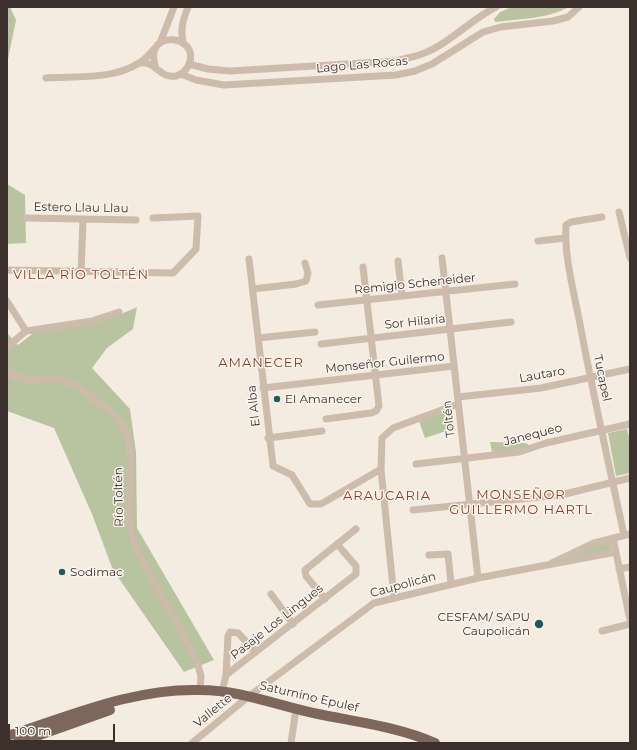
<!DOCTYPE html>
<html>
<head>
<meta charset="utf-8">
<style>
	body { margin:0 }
	#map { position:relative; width:637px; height:750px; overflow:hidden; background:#f4ebe1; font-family:Montserrat,sans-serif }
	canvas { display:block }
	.frame { position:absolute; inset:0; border:8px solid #3b302b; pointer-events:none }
	.scale { position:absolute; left:8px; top:724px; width:107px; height:18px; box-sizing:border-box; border:2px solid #3b302b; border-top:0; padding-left:5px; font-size:12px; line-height:14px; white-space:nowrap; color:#3b302b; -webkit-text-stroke:3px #fbf5ee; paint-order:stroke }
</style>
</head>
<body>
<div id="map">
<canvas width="637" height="750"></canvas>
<div class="frame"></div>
<div class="scale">100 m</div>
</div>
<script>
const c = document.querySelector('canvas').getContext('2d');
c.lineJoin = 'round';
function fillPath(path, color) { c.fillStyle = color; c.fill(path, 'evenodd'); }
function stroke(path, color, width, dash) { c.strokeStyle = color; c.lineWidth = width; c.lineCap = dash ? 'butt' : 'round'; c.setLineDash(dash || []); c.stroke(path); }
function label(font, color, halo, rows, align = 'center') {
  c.font = font + ' Montserrat,sans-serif'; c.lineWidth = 3; c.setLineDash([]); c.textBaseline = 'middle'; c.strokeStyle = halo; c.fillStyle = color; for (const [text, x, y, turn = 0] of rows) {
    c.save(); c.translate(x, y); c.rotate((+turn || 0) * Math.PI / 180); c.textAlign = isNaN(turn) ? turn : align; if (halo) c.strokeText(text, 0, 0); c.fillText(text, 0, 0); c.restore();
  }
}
fillPath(new Path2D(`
	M7,7h3l6,13 -9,44z
	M512,7h57c-22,12 -50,12 -74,15l-1,-3 6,-7z
	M7,184l18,11 1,48 -19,1z
	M137,307l-4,22 -26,19 -15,20 38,41 6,43 1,76 77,132 -30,12 -71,-102 -21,-56 -38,-86 -47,-17v-78l11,12 18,-14 83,-16z
	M450,411l5,17 -30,10 -6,-17z
	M627,429l3,12v32l-14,3 -8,-43z
	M490,442l34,1 4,1 1,3 -6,2 -31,3z
	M610,542l2,8 -49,12 23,-13z`), '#b8c4a0');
stroke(new Path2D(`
	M183,42c-3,-13 0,-22 5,-35
	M160,43l14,-36
	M140,63c17,-2 19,16 36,13 5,-1 11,-6 13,-12 12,-29 -45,-36 -34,1
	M189,64l19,5 22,2 167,-10c8,-3 17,-4 25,-7 27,-10 48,-34 74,-47
	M181,74l15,6 28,5 172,-10 19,-4 17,-7 51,-32 18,-5 52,-6 15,-4 11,-10
	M46,78c30,-2 67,2 93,-15 6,-3 11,-10 16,-15
	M619,212l11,46
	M602,217l-31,5 -5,3c-2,32 8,67 14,99 13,70 29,141 44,211
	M25,218l111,2
	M538,241l28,-3
	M442,258l36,320
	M249,259l24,207 19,9 18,29h11l60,-35
	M398,261l4,35
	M7,270l166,3 23,-24 2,-33 -45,2
	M81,272l2,-52
	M253,289l43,-5 10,-3 2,-8 -3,-10
	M7,301l19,30
	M318,305l197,-21
	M26,331l66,-10 27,-9
	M258,338l57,-6
	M321,344l190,-22
	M7,347l19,-16
	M7,368c17,22 34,7 53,11 14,2 58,36 64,49 17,33 -5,82 12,120l61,114 4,14 -1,14
	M263,388l191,-22
	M458,397l83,-9 89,-19
	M326,419l45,-6 5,-2 3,-5 -16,-139
	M268,438l54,-7
	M416,464l103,-12 27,-9 84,-19
	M413,510l148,-15 69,-17
	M613,538l17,82
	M429,555l19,-1 3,30
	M552,563l42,-20 36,-9
	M619,569l11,-2
	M271,594l22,30
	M394,597l-13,-128 1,-31 11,-10 65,-24
	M325,599l-19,-23 -1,-6 51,-41
	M602,631l28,-7
	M226,675l2,-39 2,-4 8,1 18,19
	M222,692l4,-17 130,-101v-8l-19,-22
	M192,743l56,-46 126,-94 104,-25 138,-26
	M291,743l5,-34`), '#cdbbac', 7);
stroke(new Path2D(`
	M7,736c63,-20 126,-48 193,-46 40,0 79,16 118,24 39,8 81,13 117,29
	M17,743l93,-33`), '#7d675c', 10);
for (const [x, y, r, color] of [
	[277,399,4,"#1f5a5e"],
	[62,572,4,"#1f5a5e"],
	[539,624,5,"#1f5a5e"]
]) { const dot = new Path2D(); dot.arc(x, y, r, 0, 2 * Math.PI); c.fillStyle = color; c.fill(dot); stroke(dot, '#fbf5ee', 1.5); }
label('12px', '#3b302b', '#fbf5ee', [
	["Lago Las Rocas",362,65,-5],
	["Estero Llau Llau",81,208,1],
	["Remigio Scheneider",415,284,-6],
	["Sor Hilaria",415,322,-6],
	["Monseñor Guilermo",385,363,-6],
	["Lautaro",542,375,-10],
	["Tucapel",602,378,78],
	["El Alba",254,406,-96],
	["Toltén",449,419,-96],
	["Janequeo",533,435,-14],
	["Río Toltén",119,497,-91],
	["Caupolicán",403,585,-15],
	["Pasaje Los Lingues",277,622,-38],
	["Saturnino Epulef",309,697,13],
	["Vallette",213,711,-39]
]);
label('12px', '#3b302b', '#fbf5ee', [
	["El Amanecer",285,399],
	["Sodimac",70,572],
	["CESFAM/ SAPU",530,617,"right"],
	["Caupolicán",530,631,"right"]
], 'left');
c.letterSpacing = '1px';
label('13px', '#8c3b22', '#fbf5ee', [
	["VILLA RÍO TOLTÉN",81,275],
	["AMANECER",261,363],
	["MONSEÑOR",521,495],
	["GUILLERMO HARTL",521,510],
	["ARAUCARIA",387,496]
]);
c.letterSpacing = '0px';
</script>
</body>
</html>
